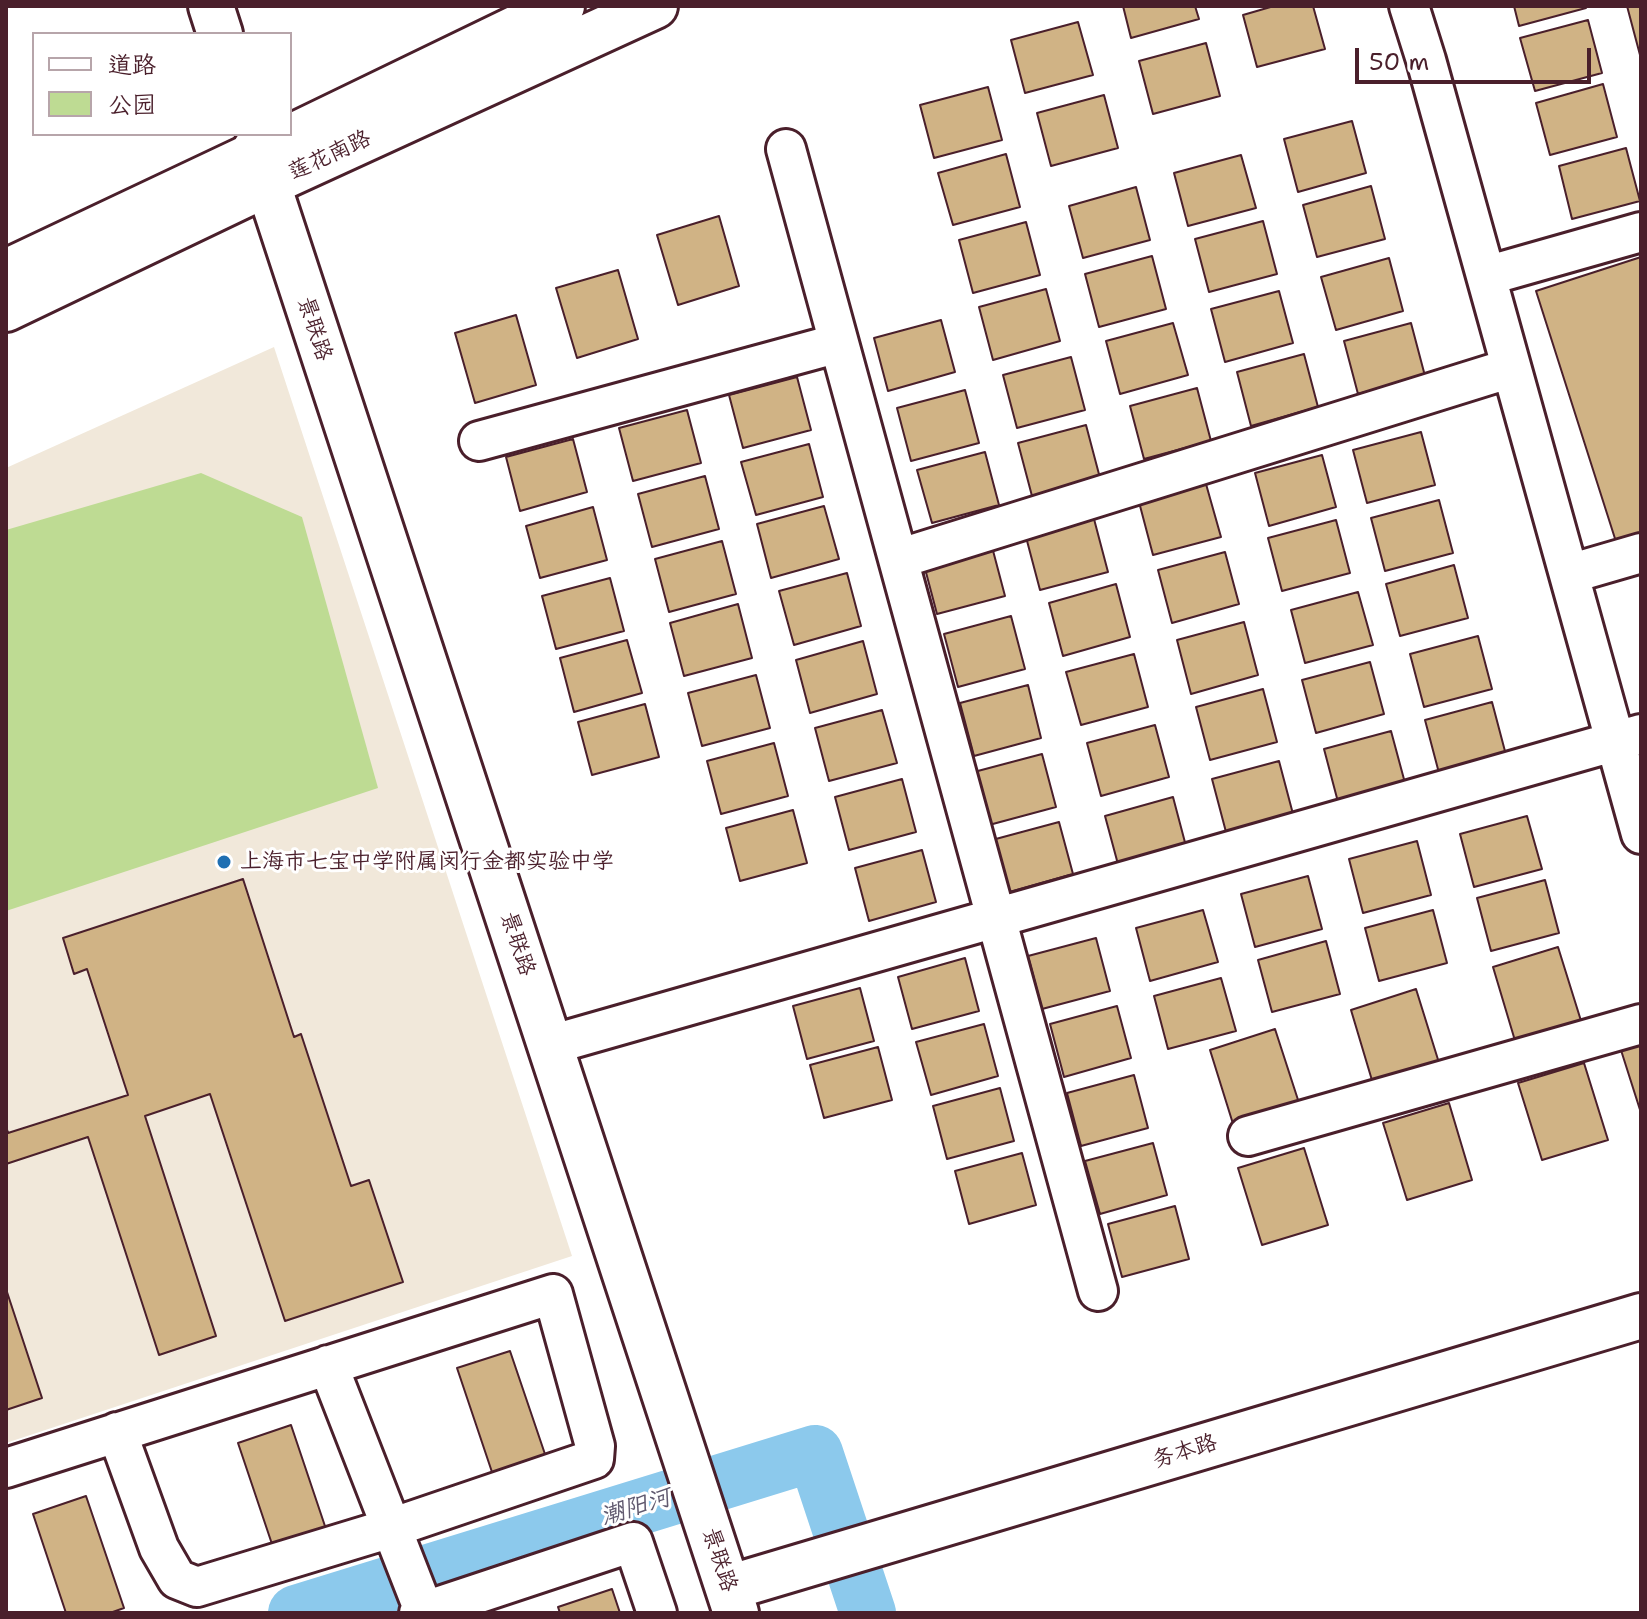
<!DOCTYPE html>
<html>
<head>
<meta charset="utf-8">
<style>
	body { margin:0 }
	#map { position:relative; width:1647px; height:1619px; overflow:hidden; background:#fff; font-family:"Shantell Sans","LXGW WenKai TC",sans-serif }
	canvas { display:block }
	.frame { position:absolute; inset:0; border:8px solid #4a1f2b; pointer-events:none }
	.legend { position:absolute; left:32px; top:32px; width:260px; height:104px; box-sizing:border-box; background:#fff; border:2px solid #b7a5aa; margin:0; padding:10px 14px; list-style:none; font-size:24px; color:#4a1f2b }
	.legend li { display:flex; align-items:center; gap:16px; height:40px }
	.legend b { width:40px; border:2px solid #b7a5aa }
	.scale { position:absolute; left:1355px; top:48px; width:236px; height:36px; box-sizing:border-box; border:4px solid #4a1f2b; border-top:0; padding-left:10px; font-size:24px; line-height:28px; white-space:nowrap; color:#4a1f2b; -webkit-text-stroke:6px #fff; paint-order:stroke }
</style>
</head>
<body>
<div id="map">
<canvas width="1647" height="1619"></canvas>
<div class="frame"></div>
<ul class="legend">
<li><b style="height:10px;background:#fff"></b>道路</li>
<li><b style="height:22px;background:#bedb93"></b>公园</li>
</ul>
<div class="scale">50 m</div>
</div>
<script>
const c = document.querySelector('canvas').getContext('2d');
c.lineJoin = 'round';
function fillPath(path, color) { c.fillStyle = color; c.fill(path, 'evenodd'); }
function stroke(path, color, width, dash) { c.strokeStyle = color; c.lineWidth = width; c.lineCap = dash ? 'butt' : 'round'; c.setLineDash(dash || []); c.stroke(path); }
function label(font, color, halo, rows, align = 'center') {
  c.font = font + ' "Shantell Sans","LXGW WenKai TC",sans-serif'; c.lineWidth = 6; c.setLineDash([]); c.textBaseline = 'middle'; c.strokeStyle = halo; c.fillStyle = color; for (const [text, x, y, turn = 0] of rows) {
    c.save(); c.translate(x, y); c.rotate((+turn || 0) * Math.PI / 180); c.textAlign = isNaN(turn) ? turn : align; if (halo) c.strokeText(text, 0, 0); c.fillText(text, 0, 0); c.restore();
  }
}
fillPath(new Path2D(`
	M274,347l298,909 -566,187v-975z`), '#f1e8da');
fillPath(new Path2D(`
	M201,473l101,44 76,271 -372,123v-381z`), '#bedb93');
stroke(new Path2D(`
	M296,1613l519,-160 53,160`), '#8cc9ec', 56);
const building = new Path2D(`
	M1123,6h72l4,13 -68,19z
	M1274,6h39l12,43 -68,18 -14,-52z
	M1514,6h72v2l-67,18z
	M1627,6h14v48l-1,1z
	M1588,20l14,53 -67,18 -15,-53z
	M1078,22l15,53 -68,18 -14,-53z
	M1206,43l14,53 -67,18 -14,-53z
	M1603,84l14,53 -67,18 -14,-52z
	M988,87l14,53 -68,18 -14,-53z
	M1104,95l14,53 -67,18 -14,-53z
	M1352,121l14,52 -68,19 -14,-53z
	M1626,148l14,53 -68,18 -13,-53z
	M1006,154l14,53 -67,18 -15,-52z
	M1241,155l15,53 -68,18 -14,-53z
	M1371,186l14,53 -68,18 -14,-52z
	M1136,187l14,53 -67,18 -14,-52z
	M719,216l20,70 -61,19 -21,-70z
	M1263,221l14,53 -68,18 -14,-53z
	M1026,222l14,53 -67,18 -14,-53z
	M1152,256l14,53 -67,18 -14,-53z
	M1641,257v284l-23,7 -82,-257z
	M1389,258l14,53 -67,19 -15,-53z
	M618,270l20,69 -61,19 -21,-70z
	M1046,289l14,52 -67,19 -14,-53z
	M1279,291l14,52 -68,19 -14,-53z
	M516,315l20,70 -61,18 -20,-70z
	M941,320l14,52 -67,19 -14,-53z
	M1173,323l15,52 -68,19 -14,-53z
	M1411,323l14,53 -67,18 -14,-53z
	M1304,354l14,53 -67,19 -14,-54z
	M1071,357l14,53 -68,18 -14,-53z
	M797,377l14,53 -68,18 -14,-53z
	M1197,388l14,53 -67,18 -14,-53z
	M965,390l14,53 -68,18 -14,-53z
	M687,410l14,53 -68,18 -14,-53z
	M1086,425l14,53 -68,18 -14,-53z
	M1421,432l14,53 -68,18 -14,-53z
	M573,439l14,53 -67,19 -14,-54z
	M809,444l14,53 -67,18 -15,-53z
	M985,452l14,53 -67,18 -15,-53z
	M1322,455l14,52 -67,19 -14,-53z
	M705,476l14,53 -67,18 -14,-53z
	M1206,484l15,53 -68,18 -14,-53z
	M1439,500l14,53 -68,18 -14,-53z
	M824,506l15,53 -68,19 -14,-54z
	M593,507l14,53 -67,18 -14,-52z
	M1094,519l14,53 -68,18 -14,-53z
	M1336,520l14,53 -68,18 -14,-53z
	M722,541l14,53 -67,18 -14,-53z
	M991,543l14,53 -68,18 -14,-53z
	M1225,552l14,52 -67,19 -14,-53z
	M1454,565l14,53 -68,18 -14,-52z
	M847,573l14,53 -67,19 -15,-54z
	M610,578l14,53 -68,18 -14,-53z
	M1116,584l14,53 -67,19 -14,-53z
	M1358,592l15,53 -68,18 -14,-53z
	M738,604l14,54 -68,18 -14,-53z
	M1011,616l14,53 -67,18 -14,-53z
	M1244,622l14,53 -67,19 -14,-54z
	M1478,636l14,53 -68,18 -14,-53z
	M627,640l15,53 -68,19 -14,-54z
	M863,641l14,53 -67,19 -14,-53z
	M1134,654l14,53 -67,18 -15,-53z
	M1370,662l14,52 -68,19 -14,-53z
	M756,675l14,53 -68,18 -14,-53z
	M1028,685l13,53 -67,18 -14,-53z
	M1263,689l14,53 -67,18 -14,-53z
	M1492,702l14,53 -67,18 -14,-53z
	M645,704l14,53 -67,18 -14,-53z
	M882,710l15,53 -68,18 -14,-53z
	M1155,725l14,52 -68,19 -14,-53z
	M1391,731l14,52 -67,19 -14,-53z
	M774,743l14,53 -67,18 -14,-53z
	M1042,754l14,53 -67,18 -15,-53z
	M1279,761l14,53 -67,18 -14,-53z
	M902,779l14,53 -67,18 -14,-53z
	M1173,797l14,53 -68,18 -14,-52z
	M793,810l14,53 -67,18 -14,-53z
	M1527,816l15,53 -68,18 -14,-53z
	M1059,822l14,52 -67,19 -14,-53z
	M1417,841l14,54 -68,18 -14,-54z
	M922,850l14,52 -67,19 -14,-53z
	M1308,876l14,53 -67,18 -14,-53z
	M243,879l51,158 7,-3 50,152 18,-6 34,102 -118,39 -75,-227 -65,22 71,220 -57,19 -71,-218 -82,27v-38l2,7 120,-38 -41,-126 -13,5 -11,-36z
	M1545,880l14,53 -68,18 -14,-53z
	M1203,910l15,52 -68,19 -14,-53z
	M1433,910l14,53 -68,18 -14,-53z
	M1096,938l14,53 -68,18 -14,-53z
	M1326,941l14,53 -68,18 -14,-52z
	M1558,947l24,77 -66,20 -23,-77z
	M965,958l14,53 -67,18 -14,-52z
	M1221,978l15,53 -68,18 -14,-53z
	M860,988l14,53 -67,18 -14,-53z
	M1416,989l24,77 -66,21 -23,-77z
	M1117,1006l14,52 -67,19 -14,-53z
	M984,1024l14,52 -67,19 -15,-53z
	M1275,1029l25,77 -66,21 -24,-77z
	M1641,1040v73l-21,-66z
	M878,1047l14,53 -68,18 -14,-53z
	M1584,1063l24,77 -66,20 -24,-77z
	M1134,1075l14,53 -67,18 -14,-53z
	M1000,1088l14,53 -67,18 -14,-53z
	M1449,1103l23,77 -65,20 -24,-77z
	M1153,1143l14,52 -67,19 -15,-53z
	M1304,1148l24,77 -66,20 -24,-77z
	M1022,1153l14,52 -67,19 -14,-53z
	M1175,1206l14,53 -67,18 -14,-53z
	M6,1289l36,109 -36,12z
	M510,1351l38,112 -53,18 -38,-113z
	M291,1425l38,113 -53,18 -38,-113z
	M86,1496l38,112 -14,5h-44l-33,-99z
	M612,1589l8,24h-60l-2,-6z`);
fillPath(building, '#d0b385');
stroke(building, '#4a1f2b', 2);
const minor = new Path2D(`
	M1409,6l17,54 215,774
	M786,149l312,1142
	M1486,276l155,-44
	M479,441l360,-98
	M898,559l613,-191
	M1569,574l72,-21
	M550,1045l1091,-311
	M1248,1136l393,-112
	M328,1365l96,246
	M6,1468l547,-174 42,152 -1,13 -203,69 -194,59 -20,-8 -18,-31 -42,-116
	M419,1613l214,-71 24,71`);
const tertiary = new Path2D(`
	M211,6l9,28
	M256,148l480,1465
	M728,1588l913,-272`);
const primary = new Path2D(`
	M6,272l252,-119 304,-147
	M6,309l261,-125 388,-178`);
stroke(minor, '#4a1f2b', 44);
stroke(tertiary, '#4a1f2b', 50);
stroke(primary, '#4a1f2b', 50);
stroke(minor, '#fff', 38);
stroke(tertiary, '#fff', 44);
stroke(primary, '#fff', 44);
for (const [x, y, r, color] of [
	[224,862,8,"#1f6fb2"]
]) { const dot = new Path2D(); dot.arc(x, y, r, 0, 2 * Math.PI); c.fillStyle = color; c.fill(dot); stroke(dot, '#fff', 3); }
label('22px', '#4a1f2b', '#fff', [
	["莲花南路",330,156,-25],
	["景联路",314,329,72],
	["景联路",517,944,72],
	["务本路",1185,1452,-17],
	["景联路",719,1560,72]
]);
label('22px', '#4a1f2b', '#fff', [
	["上海市七宝中学附属闵行金都实验中学",240,862]
], 'left');
label('italic 24px', '#615a6f', '#fff', [
	["潮阳河",636,1508,-17]
]);
</script>
</body>
</html>
